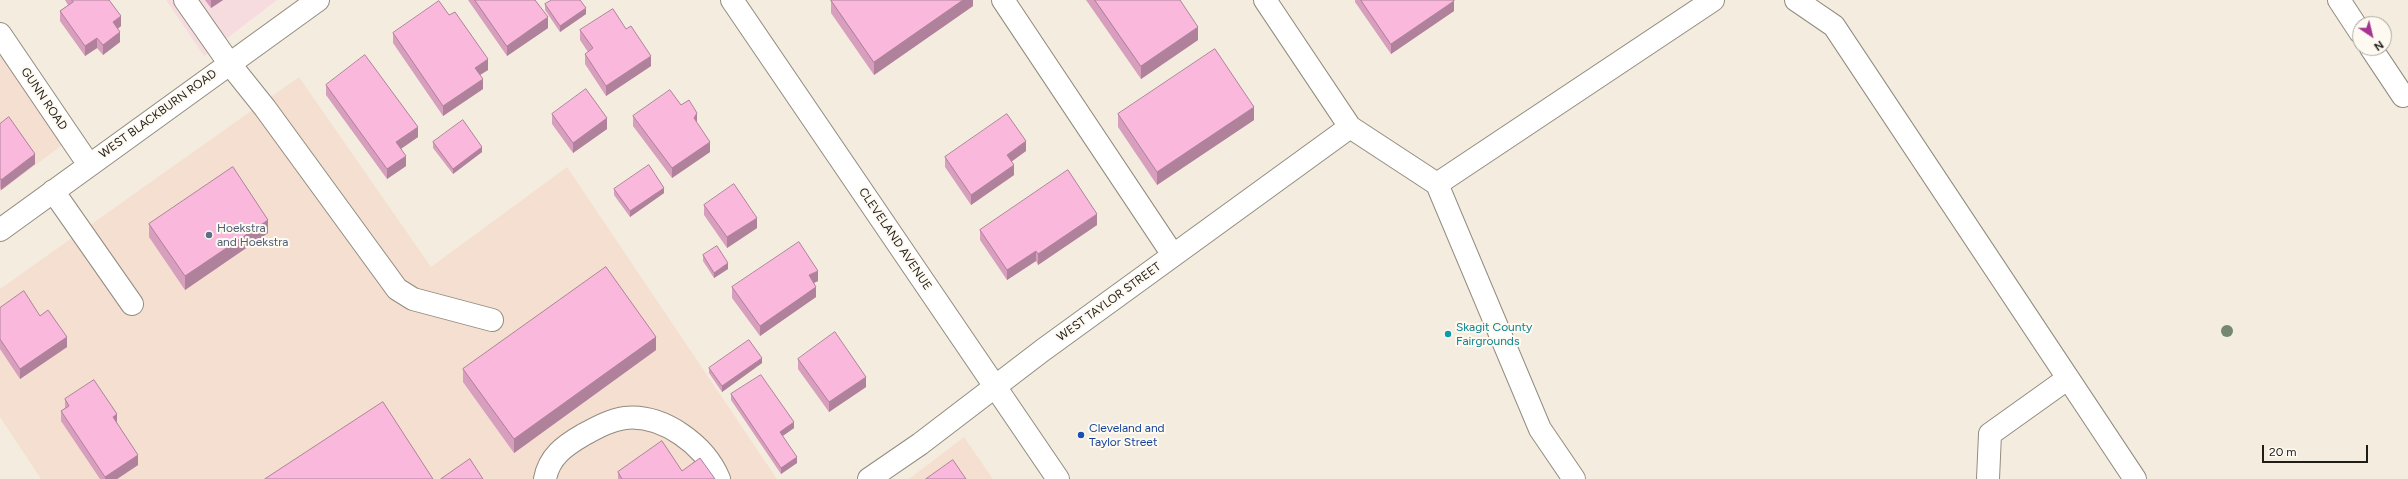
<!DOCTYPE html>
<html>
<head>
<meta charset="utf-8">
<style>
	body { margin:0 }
	#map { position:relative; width:2408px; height:479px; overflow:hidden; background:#f4eddf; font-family:Figtree,sans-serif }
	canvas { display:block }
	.north { position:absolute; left:2352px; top:16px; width:40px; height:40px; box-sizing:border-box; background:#fefaf2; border:1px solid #a5a29b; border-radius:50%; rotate:145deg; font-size:11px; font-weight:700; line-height:16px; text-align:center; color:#201d18 }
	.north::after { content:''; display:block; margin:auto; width:14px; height:18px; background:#a53591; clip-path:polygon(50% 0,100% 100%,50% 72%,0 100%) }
	.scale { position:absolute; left:2262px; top:445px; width:106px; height:18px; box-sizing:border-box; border:2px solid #201d18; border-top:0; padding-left:5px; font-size:12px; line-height:14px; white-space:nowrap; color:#201d18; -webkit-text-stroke:3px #fefaf2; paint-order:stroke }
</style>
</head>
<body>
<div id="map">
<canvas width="2408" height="479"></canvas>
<div class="north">N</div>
<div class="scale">20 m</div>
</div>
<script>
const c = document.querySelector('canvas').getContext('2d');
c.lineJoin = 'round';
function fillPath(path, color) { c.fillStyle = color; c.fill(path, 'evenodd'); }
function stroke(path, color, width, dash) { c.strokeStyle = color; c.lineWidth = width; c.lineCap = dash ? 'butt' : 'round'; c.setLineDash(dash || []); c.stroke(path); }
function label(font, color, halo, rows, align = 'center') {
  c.font = font + ' Figtree,sans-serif'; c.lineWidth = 4; c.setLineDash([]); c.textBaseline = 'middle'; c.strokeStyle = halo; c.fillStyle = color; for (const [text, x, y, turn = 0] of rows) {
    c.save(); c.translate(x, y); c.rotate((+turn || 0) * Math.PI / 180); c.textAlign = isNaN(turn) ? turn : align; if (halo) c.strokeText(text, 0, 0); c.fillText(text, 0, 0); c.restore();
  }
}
fillPath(new Path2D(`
	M0,54l62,91 -62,47z
	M299,77l132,190 136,-100 210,312h-736l-41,-62v-128z
	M964,437l29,42h-84z`), '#f4dfd1');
fillPath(new Path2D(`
	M166,0h111l-73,56z`), '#f7dcdf');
const minor = new Path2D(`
	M185,0l44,63 36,45 132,181 16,10 79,21
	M732,0l326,479
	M1003,0l170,255
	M1265,0l85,127 87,57 103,245 34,50
	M1796,0l38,26 301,453
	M2339,0l21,32
	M0,34l89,131
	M2371,48l32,48
	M1437,184l276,-184
	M53,191l79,113
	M0,230l318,-230
	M545,479c4,-22 19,-33 38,-44 13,-7 27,-15 42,-17 38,-4 80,27 94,61
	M869,479l51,-35 123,-94 307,-223
	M1988,479l2,-45 77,-55`);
stroke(minor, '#928c7f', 24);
stroke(minor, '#fff', 22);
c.fillStyle = '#75876f';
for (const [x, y] of [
	[2227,331]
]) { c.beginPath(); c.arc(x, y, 6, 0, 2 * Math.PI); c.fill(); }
fillPath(new Path2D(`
	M65,0h44l12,26 -3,3 2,13 -17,13 -6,-7 -12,8 -25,-35v-10l8,-6z
	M205,0h18l-12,8z
	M468,0h67l13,28 -41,28z
	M831,0h142v6l-99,69 -43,-62z
	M1086,0h94l18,40 -57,39z
	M1355,0h99v11l-63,43 -36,-52z
	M545,4l41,10 -26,18 -15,-22z
	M626,29l25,37 -45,30 -21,-32v-10l3,-2 -8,-12v-10z
	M393,33l95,37 -8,5 3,14 -40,27 -50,-73z
	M326,85l92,52 -17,12 5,17 -19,13 -61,-84z
	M681,105l16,18 13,29 -38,26 -39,-52v-10z
	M552,114l55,15 -34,24 -21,-29z
	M1118,114l136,6 -97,65 -39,-58z
	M0,124l35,40 -34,26 -1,-2z
	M433,142l49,10 -29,22 -20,-26z
	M1026,151l-15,10 3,14 -43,30 -26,-38v-10z
	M614,189l50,4 -34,24 -16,-22z
	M704,205l53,23 -30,20 -23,-33z
	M149,224l119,9 -83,57 -36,-53z
	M1097,225l-59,40 -2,-4 -29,19 -27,-40v-10z
	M703,255l25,14 -14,9 -11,-17z
	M818,281l-4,2 2,14 -56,39 -28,-38v-11z
	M0,308l40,8 27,31 -47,32 -20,-30z
	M656,350l-142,103 -51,-71v-13z
	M798,359l68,28 -37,25 -31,-43z
	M762,363l-40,29 -13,-19v-5z
	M731,394l63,34 -12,8 15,27 -16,11 -50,-74z
	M65,399l52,24 21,42 -21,14h-17l-39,-58v-10l4,-3z
	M682,471l33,8h-97v-7z`), '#d79ebd');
fillPath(new Path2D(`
	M211,0h12l-12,8z
	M963,0h10v6l-99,69v-13z
	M1454,1v10l-63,43v-10z
	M586,8v6l-26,18v-6z
	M121,16v10l-8,6v-10z
	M548,17v11l-41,28v-10z
	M1198,27v13l-57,39v-13z
	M120,32v10l-17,13v-10z
	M97,38v10l-12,8v-10z
	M651,56v10l-45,30v-10z
	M488,59v11l-13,8v-10z
	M483,79v10l-40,27v-10z
	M1254,107v13l-97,65v-13z
	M697,113v10l-3,-5z
	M607,118v11l-34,24v-10z
	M418,127v10l-22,15v-10z
	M1026,141v10l-19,14v-10z
	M710,142v10l-38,26v-10z
	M482,147v5l-29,22v-5z
	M35,154v10l-34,26v-10z
	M406,156v10l-19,13v-10z
	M1014,165v10l-43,30v-10z
	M664,188v5l-34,24v-6z
	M1097,214v11l-59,40v-11z
	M757,218v10l-30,20v-11z
	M268,220v13l-83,57v-14z
	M1036,251v10l-29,19v-10z
	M728,263v6l-14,9v-5z
	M818,271v10l-9,4v-10z
	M816,287v10l-56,39v-10z
	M67,337v10l-47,32v-10z
	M656,337v13l-142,103v-14z
	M762,358v5l-40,29v-6z
	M866,377v10l-37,25v-10z
	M117,414v10l-4,-7z
	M794,422v6l-14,10v-6z
	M138,455v10l-21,14h-12v-2z
	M797,457v6l-16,11v-6z`), '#af819a');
const building = new Path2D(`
	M72,0h37l12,16 -8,6 7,10 -17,13 -6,-7 -12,8 -25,-35 13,-9z
	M475,0h60l13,17 -41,29z
	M552,0h28l6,8 -26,18 -15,-22z
	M831,0h132l-89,62z
	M1095,0h85l18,27 -57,39z
	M1361,0h93v1l-63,43z
	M439,1l10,14 6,-3 33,47 -13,9 8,11 -40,27 -50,-73z
	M613,9l13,20 5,-3 20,30 -45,30 -21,-32 8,-6 -13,-18z
	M1215,49l39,58 -97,65 -39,-58z
	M365,55l53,72 -22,15 10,14 -19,13 -61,-84z
	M586,89l21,29 -34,25 -21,-29z
	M670,90l11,15 8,-5 8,13 -3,5 16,24 -38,26 -39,-52z
	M1007,114l19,27 -19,14 7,10 -43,30 -26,-38z
	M9,117l26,37 -34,26 -1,-2v-54z
	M463,120l19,27 -29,22 -20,-27z
	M649,165l15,23 -34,23 -16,-22z
	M233,167l35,53 -83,56 -36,-52z
	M1068,170l29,44 -59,40 -2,-3 -29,19 -27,-40z
	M734,184l23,34 -30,19 -23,-32z
	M799,242l19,29 -9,4 7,12 -56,39 -28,-39z
	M717,246l11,17 -14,10 -11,-18z
	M606,267l50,70 -142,102 -51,-70z
	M24,291l16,25 8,-6 19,27 -47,32 -20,-30v-31z
	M835,332l31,45 -37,25 -31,-43z
	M749,340l13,18 -40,28 -13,-18z
	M761,375l33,47 -14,10 17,25 -16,11 -50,-74z
	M94,380l23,34 -4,3 25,38 -33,22 -44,-66 8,-5 -4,-7z
	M383,402l50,77h-168z
	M662,441l20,30 18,-13 15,21h-93l-4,-7z
	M470,459l13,20h-42z
	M953,460l13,19h-40z`);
fillPath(building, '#fab8dc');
stroke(building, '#af819a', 1);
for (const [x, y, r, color] of [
	[209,235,4,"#5c6f8a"],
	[1448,334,4,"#0f9aa8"],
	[1081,435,4,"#1a4fb4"]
]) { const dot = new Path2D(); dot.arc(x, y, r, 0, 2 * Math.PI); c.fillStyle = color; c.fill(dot); stroke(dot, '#fefaf2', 1.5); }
label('12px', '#201d18', '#fefaf2', [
	["GUNN ROAD",44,99,56],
	["WEST BLACKBURN ROAD",158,114,-36],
	["CLEVELAND AVENUE",895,239,56],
	["WEST TAYLOR STREET",1109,302,-36]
]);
label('12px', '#4e5e75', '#fefaf2', [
	["Hoekstra",217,228],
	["and Hoekstra",217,242]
], 'left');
label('12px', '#0d838f', '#fefaf2', [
	["Skagit County",1456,327],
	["Fairgrounds",1456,341]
], 'left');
label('12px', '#164399', '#fefaf2', [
	["Cleveland and",1089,428],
	["Taylor Street",1089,442]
], 'left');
</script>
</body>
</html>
